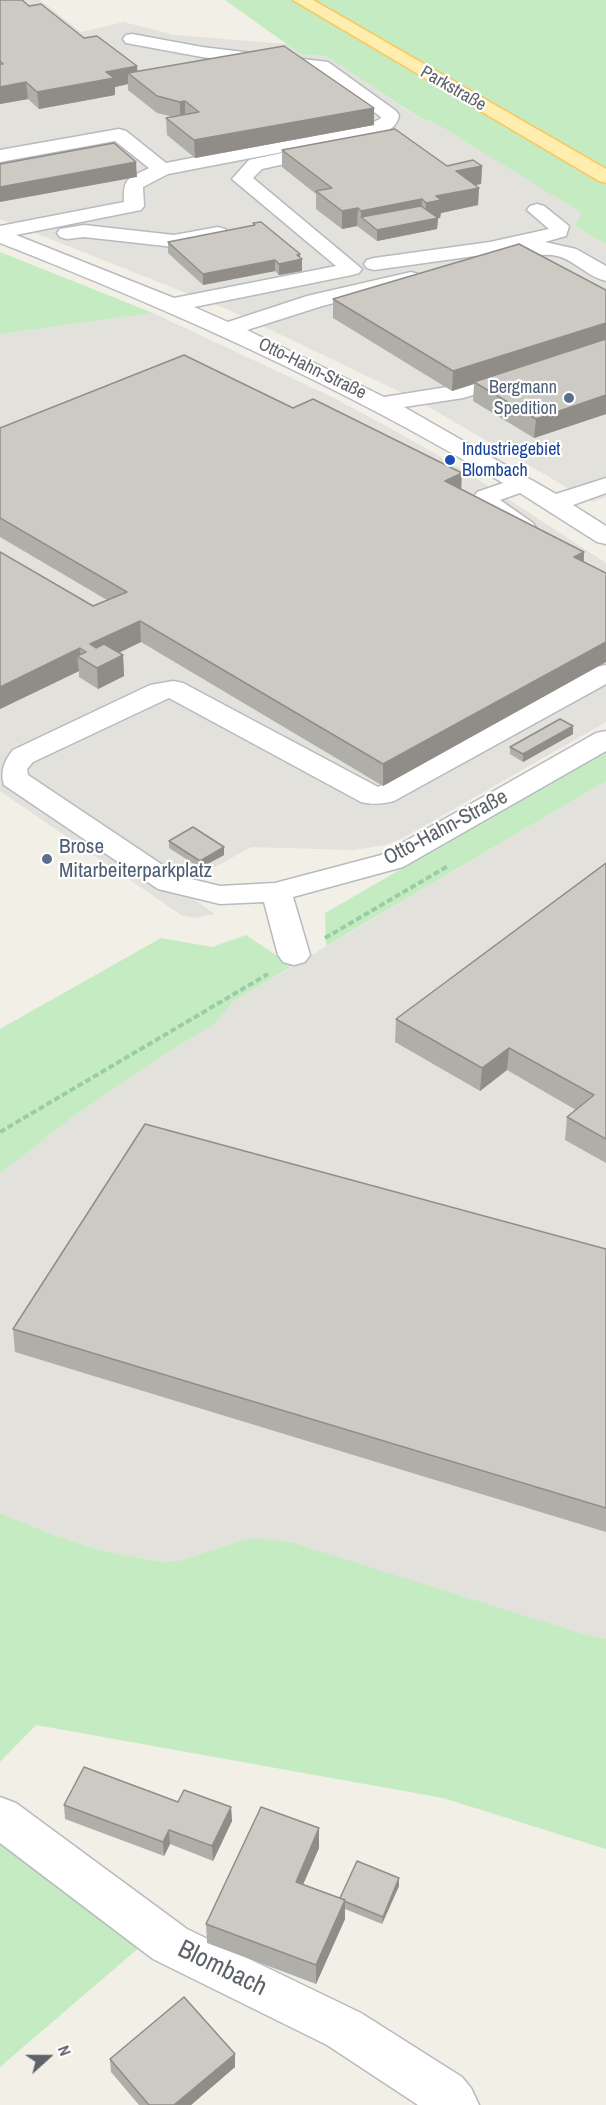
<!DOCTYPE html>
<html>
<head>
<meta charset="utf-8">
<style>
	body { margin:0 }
	#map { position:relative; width:606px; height:2105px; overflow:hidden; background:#f2efe7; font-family:"Archivo Narrow",sans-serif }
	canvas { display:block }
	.north { position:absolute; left:18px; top:2027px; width:60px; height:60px; -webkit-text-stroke:4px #fff; paint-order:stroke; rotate:69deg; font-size:16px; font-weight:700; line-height:24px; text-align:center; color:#5e6369 }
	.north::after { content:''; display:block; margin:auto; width:21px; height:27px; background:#5e6369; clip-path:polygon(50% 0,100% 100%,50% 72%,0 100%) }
</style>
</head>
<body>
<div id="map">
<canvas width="606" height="2105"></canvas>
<div class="north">N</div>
</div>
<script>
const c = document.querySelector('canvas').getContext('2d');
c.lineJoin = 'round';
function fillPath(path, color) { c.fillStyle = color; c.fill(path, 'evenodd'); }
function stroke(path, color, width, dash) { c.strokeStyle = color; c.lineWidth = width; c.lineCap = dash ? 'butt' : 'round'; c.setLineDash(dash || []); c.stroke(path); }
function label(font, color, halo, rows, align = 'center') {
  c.font = font + ' "Archivo Narrow",sans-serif'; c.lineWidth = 4.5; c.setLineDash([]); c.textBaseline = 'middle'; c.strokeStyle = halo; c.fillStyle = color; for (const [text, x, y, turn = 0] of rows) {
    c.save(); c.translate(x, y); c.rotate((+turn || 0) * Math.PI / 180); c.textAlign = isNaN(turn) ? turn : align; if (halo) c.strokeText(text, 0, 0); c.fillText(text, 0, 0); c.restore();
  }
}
fillPath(new Path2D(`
	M0,0h40l41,32 43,-10 50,13 113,9 15,11 24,1 93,62 13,3 151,92 -8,13 31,18v253l-14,5 -177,-103 -186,-89 -229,-91z
	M153,313l179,84 69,37 64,37 141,92v159l-203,116 -18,7 -32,5 -102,-3 -74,41 38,26 -21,4 -13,-3 -181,-124v-457z
	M606,781v858l-427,-78 -16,1 -56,-10 -51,-16 -56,-23v-339l67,-53 81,-56 66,-41 20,-23z`), '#e2e1db');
fillPath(new Path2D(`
	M225,0h381v244l-31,-18 7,-13 -150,-92 -12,-3 -94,-62 -24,-1z
	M0,252l153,61 -153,21z
	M606,751v30l-280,165 -1,-33z
	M246,935l46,31 -58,35 -20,23 -66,41 -81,56 -67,53v-145l161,-91 51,9z
	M0,1513l56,23 51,16 56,10 16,-1 66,-21 13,-2 35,5 289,91 24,5v210l-163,-51 -407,-73 -36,37z
	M0,1834l148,106 -148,127z`), '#c4ebc2');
const minor = new Path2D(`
	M132,34l70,13 126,15 68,49 3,4c-2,13 -11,16 -23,19l-208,40 -25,13 1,19 -3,4 -125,25 158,63 162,-32 -104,-87 17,-19 33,-7 7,2 3,4 -3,4 -27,6 -9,9 109,91 -3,4 -7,2 -158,32 34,15 79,-26 104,-24 7,2 3,4 -3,4 -96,24 -75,24 137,67 76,-12 58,-18 8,2 3,5 -3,5 -63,19 -59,9 152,87 50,-16v15l-33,12 33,21v18l-9,-2 -77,-49 -20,7 33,23 3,5 -3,5c-22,6 -51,-17 -59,-36l3,-5 26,-9c-160,-96 -329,-172 -503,-240v-17l124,-24c-1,-25 4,-23 25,-34l-34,-27 -115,21v-12l119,-21 7,2 40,32 205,-40 9,-4 1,-2 -64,-46 -115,-14 -76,-14 -3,-4 3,-4z
	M537,204l7,2 25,20 -3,10 -21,6 31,7 30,17v15c-17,-4 -29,-18 -45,-24 -22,-7 -52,5 -74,9l-7,-2 -3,-4 5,-5 -108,15 -7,-2 -3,-4 3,-4 7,-2 116,-16 59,-13 -22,-19 3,-4z
	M84,225l90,10 44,-8 7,2 3,4 -3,4 -51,10 -90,-10 -17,2 -7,-2 -3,-4 3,-4z
	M606,665v19l-212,117c-12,3 -21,4 -33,1l-192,-104 -136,64 -6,7 1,6 151,101 41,10 55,-3 106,-28 215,-122 10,-2v20l-203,116 -110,30 17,58 -5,7 -11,3 -11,-3 -5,-7 -14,-53 -44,2 -62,-15 -154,-104c-4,-14 0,-24 9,-35l137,-65 23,-4 10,2 195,104 218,-120z
	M0,1797l16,6 171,126 174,84 101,64 9,11 8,17h-61l-91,-60 -174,-86 -153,-116z`);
const major = new Path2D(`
	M293,0h20l293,169v14l-7,-2z`);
stroke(minor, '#b7babf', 3);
stroke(major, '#fdc654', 3);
stroke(new Path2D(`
	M325,938l123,-72
	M0,1132l268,-158`), '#9acda6', 4, [6, 3]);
fillPath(minor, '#fff');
fillPath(major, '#ffeeaf');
fillPath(new Path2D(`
	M0,0l29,6 55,32 53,28v6l237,36v17l-179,33 -28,-23 -1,-17 7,-1 -16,-4 -29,-23v-6l-13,3v8l-76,14 -11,-10 -28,5z
	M282,150l165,16h35l-1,18 -6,1 4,3 -1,17 -37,8 -1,5h-2l-1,11 -60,12 -20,-15 -15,3 -26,-20v-15l-34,-27z
	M253,223l47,34 2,14 -23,4 -4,-4 -72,14 -35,-32v-11l85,-16z
	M606,290v124l-72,24 -61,-37 1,-17 -22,7 -119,-73v-19z
	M0,428l461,61 123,63v10l22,11v89l-223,124 -242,-144 -22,11 4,2 1,21 -26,13 -19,-12v-6l-79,38 93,-103 14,-6 -107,-63z
	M573,726v8l-50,28 -13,-8v-7z
	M169,841l55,14 -24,13 -31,-20z
	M606,863v300l-41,-23 2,-23 9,-7 -69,-40 -27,21 -85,-49 1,-23z
	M606,1249v283l-591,-180 -2,-23z
	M178,1802l53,5 1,14 -19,40 -43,-17 -6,12 -99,-37 -1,-14z
	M319,1828v20l-16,36 37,14 59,-20v8l-17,38 -37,-15v10l-29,65 -109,-41 -1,-19z
	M235,2054v13l-44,38h-52l-28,-33 -1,-13z`), '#b0aea9');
fillPath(new Path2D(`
	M137,66l1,15 -10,-8v11l-13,3v8l-76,14 -2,-17 69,-20z
	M26,82l2,17 -28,5v-17z
	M185,101v17l-5,1v-17z
	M374,108v17l-179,33 -1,-18z
	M136,162l1,15 -137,25v-15z
	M482,166l-1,18 -26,5 1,-18z
	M479,188l-1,17 -37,8 -1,5h-2l-1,11 -60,12v-11l49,-10v-17l10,-7z
	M422,199l-1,18h-60v12v-18z
	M358,208l-1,18 -15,3v-18z
	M300,254v6l2,-1v12l-23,4v-11z
	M275,260v11l-72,14v-11z
	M606,323v18l-132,41v2l-22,7 1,-20z
	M606,395v19l-72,24 2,-19z
	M462,473l-1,20 -16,-12z
	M584,552l-1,20 -9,-15z
	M140,621l1,21 -49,23 -2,-21z
	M606,642v20l-223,124v-22z
	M80,648l1,10 -4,-2 2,15 -79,38v-22z
	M123,655l1,21 -26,13 -1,-21z
	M573,726v8l-50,28v-8z
	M224,847v8l-24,13v-7z
	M509,1048l-2,22 -27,21 2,-23z
	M231,1807l1,14 -19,40 -1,-15z
	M319,1828v20l-23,53v-19z
	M169,1830l1,14 -6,12 -1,-14z
	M399,1878v8l-17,38 1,-7z
	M345,1900v19l-29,65v-19z
	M235,2054v13l-44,38h-17z`), '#908d89');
const building = new Path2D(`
	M0,0h22l7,6 12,-2 43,34 13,-2 40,30 -31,6 8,6 -77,14 -11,-10 -26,5v-23h3l-3,-3z
	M284,46l90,62 -180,32 -28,-22 33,-6 -14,-11 -5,1 -23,-6 -29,-23z
	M395,129l52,37 26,-6 9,6 -26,5 23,17 -43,8 5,4 -15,3 -4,-4 -61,12 -3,-3 -16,3 -26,-20 16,-3 -50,-38z
	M114,143l22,19 -136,25v-23z
	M421,206l17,12 -61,12 -16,-13z
	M261,222l39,32 -3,1 5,4 -23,5 -4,-4 -72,14 -35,-32 87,-17 -2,-2z
	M519,244l87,46v33l-153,48 -120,-72z
	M606,339v56l-70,24 -62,-37z
	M184,355l109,53 20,-9 149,74 -17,8 139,71 -10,5 32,16v69l-223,122 -243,-143 -50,23 6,4 8,-4 19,11 -26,13 -20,-12 9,-4 -6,-4 -80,39v-135l93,54 34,-14 -127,-74v-90z
	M560,719l13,7 -50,28 -13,-7z
	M193,827l31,20 -24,14 -31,-20z
	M606,863v276l-39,-22 27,-22 -85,-47 -27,20 -86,-49z
	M145,1124l461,125v259l-593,-179z
	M84,1767l94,35 6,-12 47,17 -19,39 -43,-16 -6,12 -99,-37z
	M261,1807l58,21 -23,54 49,18 -29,65 -110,-41z
	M357,1861l42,17 -16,39 -39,-16 1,-1 -5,-2z
	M184,1997l51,57 -61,51h-25l-39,-46z`);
fillPath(building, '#cdcac4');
stroke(building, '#908d89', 1.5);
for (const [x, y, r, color] of [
	[569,398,6,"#5c6f8a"],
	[450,460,6,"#1a4fb4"],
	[47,859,6,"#5c6f8a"]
]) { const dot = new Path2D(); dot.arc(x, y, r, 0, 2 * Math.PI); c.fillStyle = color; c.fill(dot); stroke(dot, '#fff', 2); }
label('18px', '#5e6369', '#fff', [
	["Parkstraße",453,89,30],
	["Otto-Hahn-Straße",312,369,26]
]);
label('18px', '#4e5e75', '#fff', [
	["Bergmann",557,388],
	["Spedition",557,409]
], 'right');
label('18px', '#164399', '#fff', [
	["Industriegebiet",462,450],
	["Blombach",462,471]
], 'left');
label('21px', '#5e6369', '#fff', [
	["Otto-Hahn-Straße",446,828,-28]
]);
label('21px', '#4e5e75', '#fff', [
	["Brose",59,847],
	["Mitarbeiterparkplatz",59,871]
], 'left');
label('26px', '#5e6369', '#fff', [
	["Blombach",222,1969,26]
]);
</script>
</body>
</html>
